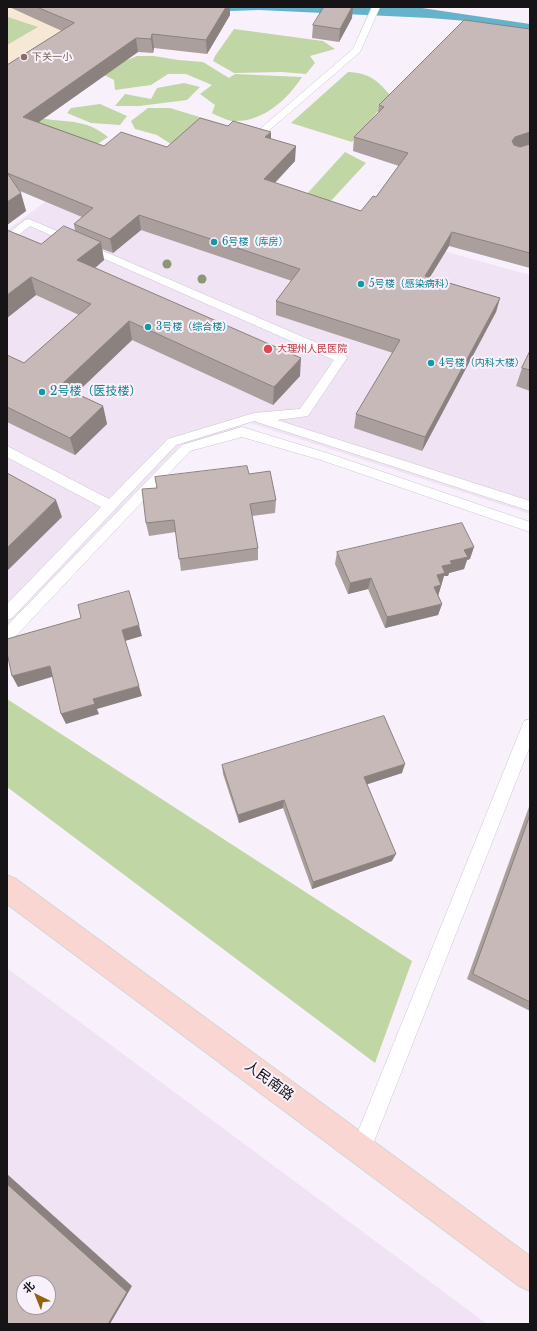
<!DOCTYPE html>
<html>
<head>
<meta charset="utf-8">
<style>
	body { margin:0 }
	#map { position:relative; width:537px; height:1331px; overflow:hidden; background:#f8f1fb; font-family:"Libre Baskerville","Noto Sans SC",serif }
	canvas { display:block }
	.frame { position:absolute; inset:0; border:8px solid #161417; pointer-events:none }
	.north { position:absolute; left:16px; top:1275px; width:40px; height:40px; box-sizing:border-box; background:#f8f1fb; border:1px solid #9e99a0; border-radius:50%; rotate:317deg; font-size:11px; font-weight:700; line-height:16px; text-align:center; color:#161417 }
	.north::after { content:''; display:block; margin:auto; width:14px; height:18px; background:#8f650b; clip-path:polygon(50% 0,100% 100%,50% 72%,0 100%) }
</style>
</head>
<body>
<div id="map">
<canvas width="537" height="1331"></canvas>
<div class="frame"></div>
<div class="north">北</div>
</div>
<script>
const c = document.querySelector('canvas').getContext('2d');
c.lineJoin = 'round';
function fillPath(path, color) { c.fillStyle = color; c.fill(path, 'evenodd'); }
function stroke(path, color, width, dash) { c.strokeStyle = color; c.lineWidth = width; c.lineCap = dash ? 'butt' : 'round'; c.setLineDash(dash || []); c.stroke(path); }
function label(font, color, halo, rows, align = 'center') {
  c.font = font + ' "Libre Baskerville","Noto Sans SC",serif'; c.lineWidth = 4; c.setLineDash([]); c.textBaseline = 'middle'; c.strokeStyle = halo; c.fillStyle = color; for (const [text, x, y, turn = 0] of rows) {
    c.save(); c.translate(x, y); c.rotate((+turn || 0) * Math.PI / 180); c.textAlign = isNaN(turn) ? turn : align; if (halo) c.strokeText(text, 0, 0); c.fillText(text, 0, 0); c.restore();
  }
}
fillPath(new Path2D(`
	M119,148l223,75 188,52v239l-280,-91 -69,22 -174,181v-396z
	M7,968l480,356h-480zM24,1283h24v24h-24z`), '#efe3f4');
fillPath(new Path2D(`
	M7,7l68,28 -68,44z`), '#f7e7d5');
fillPath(new Path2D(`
	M7,17h1l30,10 -31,18z
	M234,29l89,12 12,8 -25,7 5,7 -9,11 -24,-2 -48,1 -21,-12 2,-5z
	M137,56h17l24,4 25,2 26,16 6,-4 67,3c-15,23 -40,46 -70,44 -6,-1 -14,-5 -20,-8l3,-8 -15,-11 12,-9 -26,-11h-18l-17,11 -36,5 -1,-10 -10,-5 11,-10z
	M348,72c22,1 30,9 43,24l-39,46 -61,-19z
	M184,83l16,4 -13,13 -48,6h-24l10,-12 26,5 6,-11z
	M100,104l27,12 -7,9 -29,-2 -24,-10 4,-5z
	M148,108h22l59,18 -49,24 -23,-15 -22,-6 -4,-8z
	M25,114c9,2 18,5 28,6 23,2 36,2 55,17l-9,6 -10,2 -73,-28z
	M345,152l21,11 -38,41 -23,-8z
	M7,699l405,262 -37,102 -368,-276z`), '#c0d6a4');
fillPath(new Path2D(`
	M198,7h217l115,17v8l-52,-10 -48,-4 -171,-8 -28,1z`), '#64b3cb');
const service = new Path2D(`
	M372,7h8l-20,45 -94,81h-6l-2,-2 2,-2 93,-80z
	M29,219l316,136 2,3 -39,58 -31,4 253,81v10l-276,-90 -78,24 -164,173 -5,2v-16l94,-97 -94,-50v-11l102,53 59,-60 86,-26 46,-4 34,-49 -304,-134 -19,15 -4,1v-8l18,-14z
	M242,427l88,27 200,68v10l-209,-72 -79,-23 -52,14 -178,189 -5,2v-16l175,-181z
	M530,719v27l-159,403 -3,7 -7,3 -7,-3 -3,-7 171,-423 2,-5z`);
const primary = new Path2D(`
	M7,875l9,4 514,377v35l-11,-5 -512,-382z`);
stroke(service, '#ccc6d0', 1);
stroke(primary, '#d5d5d5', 2);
fillPath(service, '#fff');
fillPath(primary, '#fad6d2');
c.fillStyle = '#8d9676';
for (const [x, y] of [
	[167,264],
	[202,279]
]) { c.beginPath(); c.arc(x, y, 4.5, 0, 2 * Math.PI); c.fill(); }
fillPath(new Path2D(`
	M9,7h221v8l-23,39 -53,-6 -1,5 -15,-1 -99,70 65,24 63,1 104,-8 24,22 -20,22 86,28 15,-14 23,-31 -46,-15 1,-14 24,-24 1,-8 151,-76v239l-81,-22 -19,31 70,21 -4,14 -74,139 -68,-23 2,-14 37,-61 -117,-38v-14l16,-20 -151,-51 -28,23 -11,-4 2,11 -9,8 205,108 -27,29 -141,-65 -56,53 27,13 4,18 -32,31 -68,-33v-67l17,8 55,-48 -43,-20 -29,23 34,-74 34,-13 -1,-7 8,-7 -62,-26 6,20 -19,14v-160l55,-34z
	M352,18l-13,24 -27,-4 1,-13z
	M530,351v40l-14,-5 6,-18z
	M249,474l27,26 -1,13 -23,3 6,32v12l-77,11 -5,-39 -27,4 -3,-13 11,-35z
	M337,552l133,7 -3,1 -3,9 -15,4 -1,3h-4l-6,20 4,8 -4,11 -53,13 -17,-39 -20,5 -13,-30z
	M222,765l180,8 -35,11 25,77 -80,28 -29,-81 -44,15 -16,-49z
	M530,804v207l-63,-32z`), '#aa9f9d');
fillPath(new Path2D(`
	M226,7h4v8l-23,39 -1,-14z
	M352,7h1l-1,11 -13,24 1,-13z
	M152,34l2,14 -1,5 -2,-14z
	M136,38l2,14 -112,79 -3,-14z
	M271,132v14l-6,-9z
	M530,132v12l-18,8v-11l3,-4z
	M296,146l-1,15 -31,33v-15z
	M21,193l5,18 -19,14v-23z
	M139,215l2,15 -28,23 -3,-14z
	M452,232l-3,14 -27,44 3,-14z
	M101,242l3,18 -22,19 -5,-19z
	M31,277l5,18 -29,23v-23z
	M500,298l-4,14 -74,139 3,-14z
	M129,321l3,19 -67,64 -5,-18z
	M301,358l-1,18 -27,29 1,-18z
	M103,406l4,18 -32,31 -5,-17z
	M56,500l6,17 -55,54v-23z
	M474,547l-4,12 -3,1 -3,9 -15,4 -1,3h-4l-6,20 -8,2 7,-23 5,-9 8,-5 14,-11z
	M371,578l-3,11 -20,5 2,-11z
	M442,604l-4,11 -53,13 2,-11z
	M139,625l3,11 -17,5 -3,-11z
	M50,666l5,10 -37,11 -6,-11z
	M139,686l3,10 -45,13 2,5 -33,10 -5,-10 32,-15z
	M405,764l-3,9 -40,13 2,-9z
	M284,800l-1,8 -44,15 -1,-8z
	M396,854l-4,7 -80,28 1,-7z
	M7,1174l125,112 -22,38h-2l-101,-140z`), '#8b8280');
const building = new Path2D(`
	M37,7h189l-20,33 -54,-6 -1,5 -15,-1 -113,79 81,29 17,-14 46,15 33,-29 28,8 5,-5 38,11 -6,5 31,9 -32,33 97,32 12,-15 3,1 32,-44 -54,-16 30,-30 -5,-2 85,-85 66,9v103l-15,5 -3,4 2,4 6,2 10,-3v109l-78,-21 -27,44 75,22 -75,139 -69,-23 44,-74 -124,-39 24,-32 -161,-54 -29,24 -36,-15 19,-16 -86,-35v-108l67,-42z
	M324,7h28l-12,22 -27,-4z
	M8,174l13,19 -14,9v-27z
	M64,226l37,16 -24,18 224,98 -27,29 -145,-66 -69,65 43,20 -33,32 -63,-31v-52l17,8 67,-59 -60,-27 -24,18v-65l34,14z
	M530,351v19l-8,-2z
	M247,466l2,8 21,-3 6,29 -26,4 8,44 -79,11 -5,-39 -28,3 -4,-34 15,-1 -2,-11z
	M7,473l49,27 -49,48z
	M462,523l12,24 -10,3 4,7 -18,4 2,3 -10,2 3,7 -8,2 4,10 -7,2 8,17 -55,13 -16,-39 -21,5 -13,-31z
	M129,591l10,34 -17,5 17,56 -46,13 2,5 -34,10 -11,-48 -38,10 -5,-23v-14l74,-21 -3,-13z
	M384,716l21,48 -41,13 32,77 -83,28 -29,-82 -46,15 -16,-50z
	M530,815v187l-57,-28z
	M7,1184l120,108 -19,32h-101zM24,1283h24v24h-24z`);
fillPath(building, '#c6b9b7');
stroke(building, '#8b8280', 1);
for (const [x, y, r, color] of [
	[24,57,4,"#8d6e63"],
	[214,242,4,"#0f9aa8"],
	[361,284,4,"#0f9aa8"],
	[148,327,4,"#0f9aa8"],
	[268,349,5,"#e0444e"],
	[431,363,4,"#0f9aa8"],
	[42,392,4,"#0f9aa8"]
]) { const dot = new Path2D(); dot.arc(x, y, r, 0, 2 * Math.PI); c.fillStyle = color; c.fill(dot); stroke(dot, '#f8f1fb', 1.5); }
label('10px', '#785e54', '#f8f1fb', [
	["下关一小",32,57]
], 'left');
label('10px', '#0d838f', '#f8f1fb', [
	["6号楼（库房）",222,242],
	["5号楼（感染病科）",369,284],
	["3号楼（综合楼）",156,327],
	["4号楼（内科大楼）",439,363]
], 'left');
label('10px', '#be3a42', '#f8f1fb', [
	["大理州人民医院",277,349]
], 'left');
label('12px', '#0d838f', '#f8f1fb', [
	["2号楼（医技楼）",50,392]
], 'left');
label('14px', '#161417', '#f8f1fb', [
	["人民南路",269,1081,36]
]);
</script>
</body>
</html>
